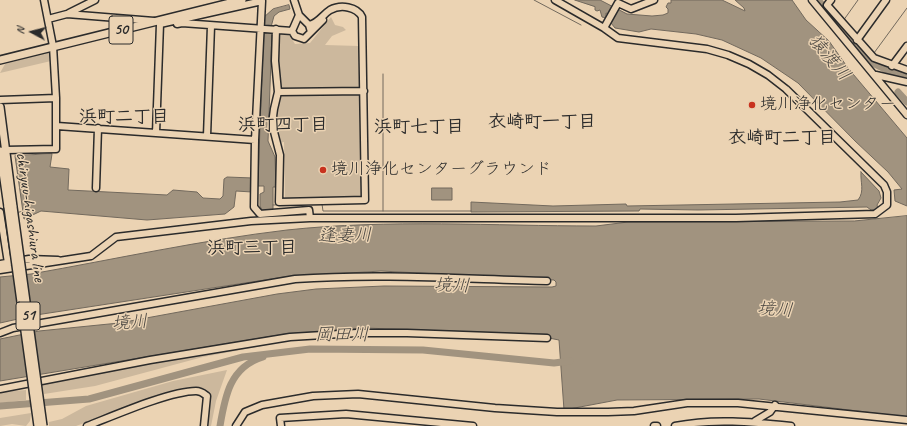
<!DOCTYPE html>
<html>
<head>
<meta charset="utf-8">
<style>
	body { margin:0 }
	#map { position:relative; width:907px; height:426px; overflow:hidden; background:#ebd3b3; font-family:Caveat,sans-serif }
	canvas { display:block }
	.north { position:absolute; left:12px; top:12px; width:40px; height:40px; -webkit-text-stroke:3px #ebd3b3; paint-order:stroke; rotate:277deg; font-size:11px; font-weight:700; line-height:16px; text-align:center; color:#2b2b2b }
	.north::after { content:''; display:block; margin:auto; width:14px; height:18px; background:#2b2b2b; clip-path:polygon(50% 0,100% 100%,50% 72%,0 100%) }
</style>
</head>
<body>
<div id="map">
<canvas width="907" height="426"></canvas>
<div class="north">N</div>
</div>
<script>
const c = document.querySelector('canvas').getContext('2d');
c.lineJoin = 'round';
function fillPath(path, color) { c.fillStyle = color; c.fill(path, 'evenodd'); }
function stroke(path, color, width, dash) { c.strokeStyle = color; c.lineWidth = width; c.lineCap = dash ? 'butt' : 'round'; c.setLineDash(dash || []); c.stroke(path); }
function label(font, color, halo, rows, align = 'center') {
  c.font = font + ' Caveat,"Klee One",sans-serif'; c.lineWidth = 3; c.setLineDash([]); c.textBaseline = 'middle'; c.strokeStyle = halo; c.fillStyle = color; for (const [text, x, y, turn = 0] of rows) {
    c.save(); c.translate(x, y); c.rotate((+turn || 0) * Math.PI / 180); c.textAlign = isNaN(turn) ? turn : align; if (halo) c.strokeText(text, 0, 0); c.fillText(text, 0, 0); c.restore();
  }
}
fillPath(new Path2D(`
	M331,17l4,8 8,2 3,3 -14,6 -7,9 34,1v43l-81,1 -2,-56 12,-1 7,11 15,-1z
	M51,51v10l-51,12 5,-9z
	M361,93l1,106h-77l-1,-57 -7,1 -5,-19 7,-28h5v-2z
	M267,345l-64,12 -108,29 -51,8 -2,-9c14,-2 26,-7 39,-10 59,-12 126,-24 186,-30z
	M227,370l-11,31 -5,25h-7l4,-24 -6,-10 -60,10 -66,24h-27v-4l13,-3 24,-13 87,-25z
	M26,390v10l-26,3v-11z
	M31,413l-1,8 -4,5 -14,-2 -12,2v-8z`), '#ccb89d');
const water = new Path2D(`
	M575,0h25l27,14 25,2 11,-1 5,-2v-4l-2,-2 2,-4h3v-3h51l23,11 -1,-3 -9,-8h57l14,20 23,21 19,27 59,70v68l-12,-5 -1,-11 8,-1 -14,-17 -33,-31 -57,-58 -37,-25 -39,-18 -26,-6 -45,-5 -12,3 -24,-4 -4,-5 3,-7 -8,-3v5l-4,-1 -2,-7 -3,1 -2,-1v-3z
	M289,5l1,4 -11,3 -5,4 -3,11 -7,-1 -1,-8 10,-9z
	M264,32h8l-4,109 7,16 1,30h-3v23h-11l-2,-4v-12l4,-2v-6h-8l2,-7z
	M52,154l-2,13 19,2 -1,21 99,5 6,-5 24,2 6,6 17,1 3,-3 1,-17 3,-2 26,1 -1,14 -16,-1 -2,16 -9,7 -78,6 -106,-9 -17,8 -9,-63z
	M861,172l18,19 2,7 -4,7 1,4 -7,1 -4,-3 -169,3 -58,-1 -1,2 -168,1v-10l82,4 73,-2 1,2 213,-4 18,-2c7,-9 2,-18 3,-28z
	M432,188h20v12h-20z
	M907,216v201l-148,-18 -142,1 -53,10 -5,-70 -31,-6 -163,-6 -80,6 -285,47v-42l39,-8 80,-8 158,-29 39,-5 68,-3 168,1 4,-1v-4l-2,-2 -173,-9 -97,6 -248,38 -36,8v-46l31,-3c85,-15 171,-34 256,-44 102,-11 207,-4 309,-4l32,-4 226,-1z`);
fillPath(water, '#a1937f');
stroke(water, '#72695d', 1);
stroke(new Path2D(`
	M534,0l47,25
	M843,21l15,-21
	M874,53l33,-45
	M383,74v137
	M322,204l1,7h148
	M273,205l31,-1
	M16,213l7,-2`), '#72695d', 1);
stroke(new Path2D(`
	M818,0l53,62 16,8 20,5
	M898,92l9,10
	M0,406l89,-7 154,-42 67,-8 113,1 131,13 16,-2
	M220,426c5,-30 10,-59 43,-69`), '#a1937f', 7);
const minor = new Path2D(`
	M812,0l95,115
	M831,0l-4,5 47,53 33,12
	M69,13l26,-13
	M48,19l19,-5 87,7
	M177,24l5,-1 110,8 3,5 9,3 7,-7 -2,-7 -10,-10 -5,-15
	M604,28l14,-25 13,6 23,-9
	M276,29l-1,32 3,31 86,-1
	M292,31l7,-16
	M311,32l12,-12
	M857,40l29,-40
	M892,66l15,-20
	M876,75l31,7
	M278,92l-4,17 -2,15 8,31 -1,47 86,-2 -3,-183c-5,-10 -21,-13 -32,-7 -8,5 -11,13 -21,15
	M0,100l56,-2 -3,-52 -9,-46
	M57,126l198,14 7,-139 -102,23 -4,109
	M207,136l4,-110
	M255,140l-1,67 6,7 49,-4 1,8
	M6,150l50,-1v-51
	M96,188l2,-60
	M0,212l8,51
	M0,264l29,-5 29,1
	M0,270l91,-14 25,-19 135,-16 59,-3h426l139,-4 12,-9v-13l-3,-7 -98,-96 -18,-14 -19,-11 -21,-9 -21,-6 -89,-11 -14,-10 -49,-28
	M0,333l13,-5 282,-49c84,-6 168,0 252,2
	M0,389l150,-29 140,-23 67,-4h50l140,5
	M755,421l15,-9 5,-7
	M87,426c26,-10 83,-35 109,-35 5,0 7,2 11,5l-3,30
	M236,426l9,-14 17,-7 51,-9 45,-2 137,14 62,4h51l26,-1 53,-8h51l169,17
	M281,426l-1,-8 66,-4 127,12
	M654,426h3
	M675,426c38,-8 77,-4 116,0`);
const major = new Path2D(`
	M0,60l242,-60
	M0,107l13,100
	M0,151l8,56`);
stroke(minor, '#2b2b2b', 9);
stroke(major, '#2b2b2b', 10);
stroke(minor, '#ebd3b3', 6);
stroke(major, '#ebd3b3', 7);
const majorBridge = new Path2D(`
	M8,207l30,219
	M13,207l30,219`);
stroke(majorBridge, '#2b2b2b', 10, []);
stroke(majorBridge, '#ebd3b3', 7);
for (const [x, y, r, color] of [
	[752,105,4,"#c8321e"],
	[323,170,4,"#c8321e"]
]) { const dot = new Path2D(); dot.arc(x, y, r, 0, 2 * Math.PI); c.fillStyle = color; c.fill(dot); stroke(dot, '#ebd3b3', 1.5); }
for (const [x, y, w] of [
	[121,30,24],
	[28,316,24]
]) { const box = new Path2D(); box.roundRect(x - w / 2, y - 14, w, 28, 3); c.fillStyle = '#ebd3b3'; c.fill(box); stroke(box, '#2b2b2b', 1); }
label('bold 16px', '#2b2b2b', null, [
	["50",121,30],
	["51",28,316]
]);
label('17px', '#2b2b2b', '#ebd3b3', [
	["境川浄化センター",760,105],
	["境川浄化センターグラウンド",331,170]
], 'left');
label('17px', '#2b2b2b', '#ebd3b3', [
	["chiryuu-higashiura line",30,217,82]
]);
label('italic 18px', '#484540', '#ebd3b3', [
	["猿渡川",829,58,50],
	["逢妻川",345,236,-1],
	["境川",452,286,2],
	["境川",775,310,4],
	["境川",130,323,-4],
	["岡田川",342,335]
]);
label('bold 18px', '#2b2b2b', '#ebd3b3', [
	["浜町二丁目",124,117],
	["衣崎町一丁目",542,122],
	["浜町四丁目",283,125],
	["浜町七丁目",419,127],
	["衣崎町二丁目",782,138],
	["浜町三丁目",252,248]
]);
</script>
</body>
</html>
